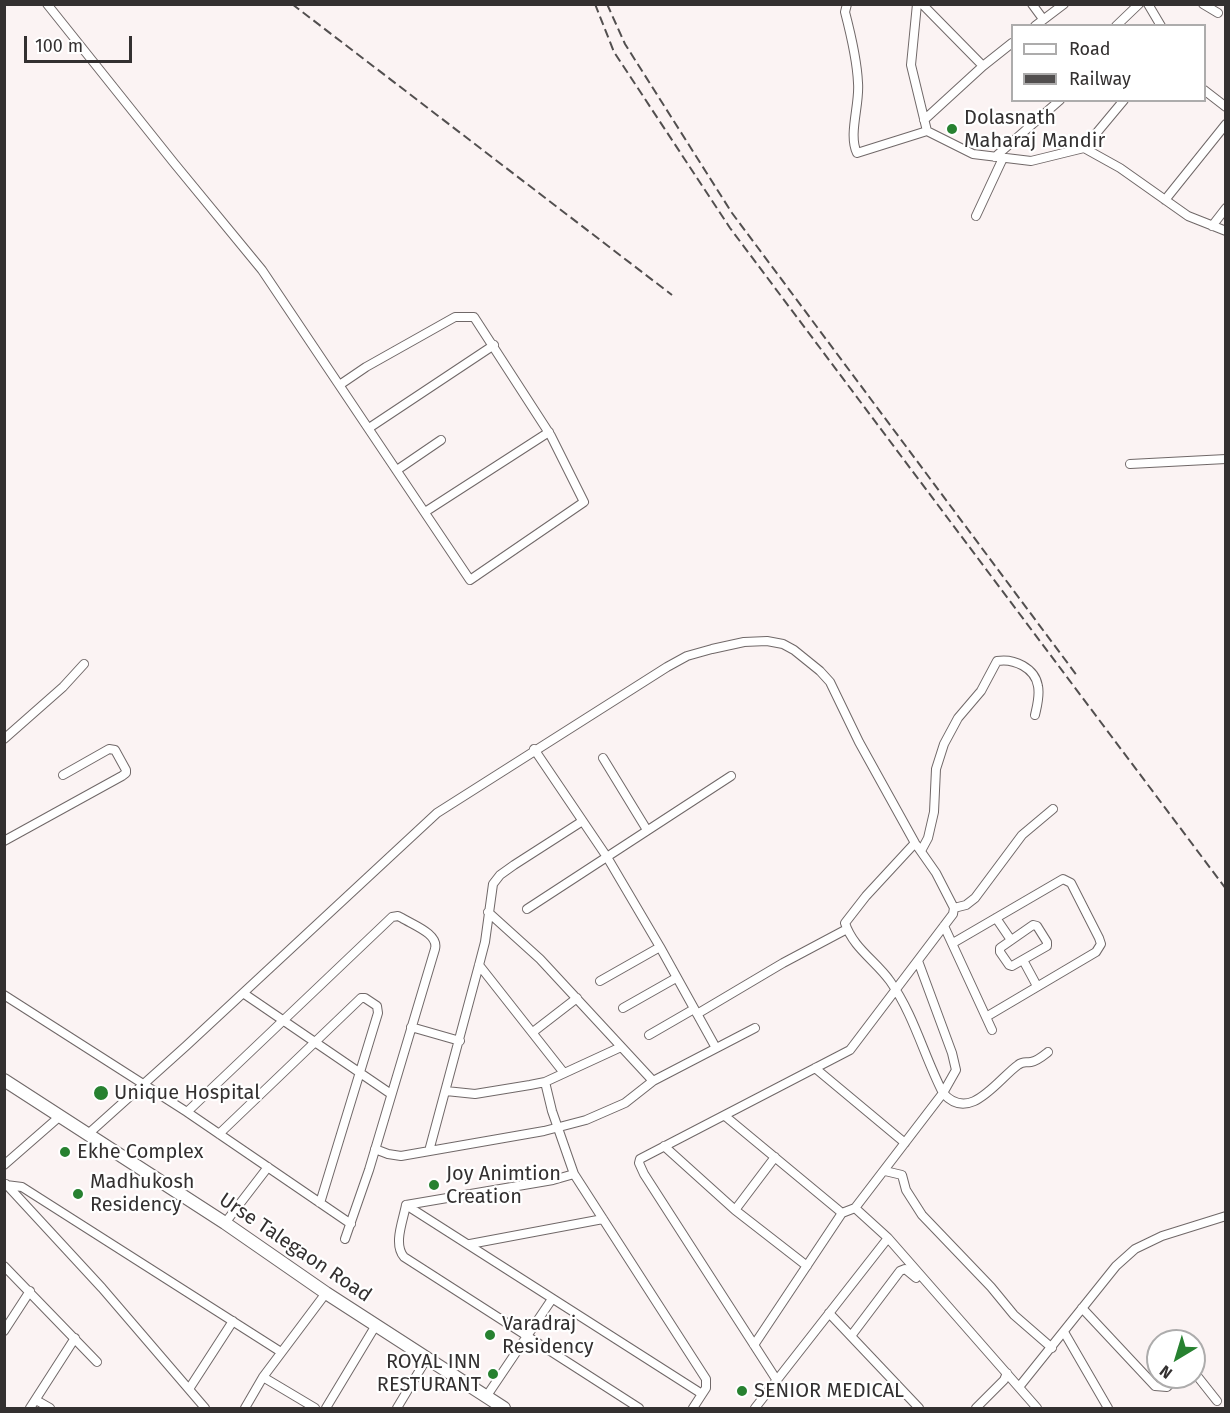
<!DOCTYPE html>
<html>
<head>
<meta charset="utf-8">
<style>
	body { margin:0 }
	#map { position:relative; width:1230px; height:1413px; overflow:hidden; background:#fbf3f3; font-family:"Fira Sans",sans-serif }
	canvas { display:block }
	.frame { position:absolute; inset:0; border:6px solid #333030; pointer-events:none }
	.legend { position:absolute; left:1011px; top:24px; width:195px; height:78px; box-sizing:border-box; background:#fff; border:2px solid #adacac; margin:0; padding:8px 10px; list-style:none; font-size:18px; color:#333030 }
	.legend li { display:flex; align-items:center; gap:12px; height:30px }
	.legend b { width:30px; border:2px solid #adacac }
	.north { position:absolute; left:1146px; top:1329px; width:60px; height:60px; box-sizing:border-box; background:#fff; border:2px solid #adacac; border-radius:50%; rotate:218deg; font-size:16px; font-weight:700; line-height:24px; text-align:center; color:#333030 }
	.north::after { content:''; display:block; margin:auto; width:21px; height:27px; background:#278130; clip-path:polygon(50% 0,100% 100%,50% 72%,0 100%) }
	.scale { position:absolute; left:24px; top:36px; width:108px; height:27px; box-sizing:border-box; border:3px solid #333030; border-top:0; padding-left:8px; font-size:18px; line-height:21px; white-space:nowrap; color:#333030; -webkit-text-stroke:4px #fff; paint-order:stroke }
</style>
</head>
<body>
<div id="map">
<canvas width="1230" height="1413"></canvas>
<div class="frame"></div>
<ul class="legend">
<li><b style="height:8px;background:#fff"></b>Road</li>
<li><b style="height:8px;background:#524f4f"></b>Railway</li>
</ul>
<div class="north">N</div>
<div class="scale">100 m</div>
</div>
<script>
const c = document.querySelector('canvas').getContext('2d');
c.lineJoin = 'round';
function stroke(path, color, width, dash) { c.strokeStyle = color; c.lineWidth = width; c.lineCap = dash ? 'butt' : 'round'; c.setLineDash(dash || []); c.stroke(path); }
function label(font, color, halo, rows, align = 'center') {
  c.font = font + ' "Fira Sans",sans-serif'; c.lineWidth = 4.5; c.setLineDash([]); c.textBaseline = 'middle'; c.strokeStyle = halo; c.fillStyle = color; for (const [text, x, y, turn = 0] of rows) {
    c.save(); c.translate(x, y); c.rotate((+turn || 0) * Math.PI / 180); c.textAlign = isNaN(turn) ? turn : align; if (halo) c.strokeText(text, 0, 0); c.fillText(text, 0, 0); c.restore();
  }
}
const minor = new Path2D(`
	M47,4l127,159 88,107 208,310 114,-78 -33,-66 -77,-119h-19l-89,50 -25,17
	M847,4l-2,8c6,23 12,47 13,71 2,21 -10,52 -1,70l70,-22
	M917,4l-6,61 16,66 46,23 58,7 53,-13 36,20 68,48 38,15
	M922,4l61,62
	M1032,4l11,15
	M1148,4l13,22
	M1203,4l15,9
	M1035,26l29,-22
	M1116,26l23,-22
	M1204,90l22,17
	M924,120l59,-54 29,-23
	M1084,148l40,-48
	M995,157l65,-57
	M1165,200l61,-76
	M976,216l27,-58
	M1212,226l14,-18
	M369,428l125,-83
	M1130,464l96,-5
	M397,470l44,-30
	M425,512l124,-80
	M4,739l59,-52 21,-23
	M534,749l73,108 53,90 56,101
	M603,758l44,72
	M4,841l118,-65 4,-3v-3l-11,-20 -6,-1 -46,26
	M915,843l-49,53 -21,27c8,25 31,38 45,58 24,34 34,75 53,112 27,31 55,-14 75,-28 5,-4 7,-2 13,-3 6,-1 12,-6 17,-10
	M921,851l7,-13 6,-26 2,-43 8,-25 14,-26 23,-27 16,-30c17,-3 38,7 41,25 2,10 -1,20 -3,29
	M954,908l12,-3 9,-7 47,-63 31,-26
	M527,909l204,-133
	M488,912l52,47 113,122
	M996,918l15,22
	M1033,925l4,1 10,16v4l-35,20 -3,-1 -9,-13v-4z
	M944,926l48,104
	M953,943l110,-64 8,4 28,55 2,6 -5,8 -110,65
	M1023,960l14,26
	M479,965l85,108
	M600,981l60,-34
	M243,993l148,101
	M4,995l183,117 164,112
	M623,1008l53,-30
	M697,1014l86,-51 64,-34
	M411,1027l49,14
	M533,1032l44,-34
	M649,1035l45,-26
	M815,1068l90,75
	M545,1082l7,29 22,63 132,205v9l-13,20
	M446,1091l29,3 55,-9 15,-3 76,-35
	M187,1112l205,-195 6,-1 4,2c11,7 37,16 33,31l-66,221 -24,69
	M725,1116l117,97
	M219,1134l142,-136h4l12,8 1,7 -58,190
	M87,1135l99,-89 251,-233 230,-146 20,-11 25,-7 32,-7 23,-1 16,3 11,6 26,21 10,11 29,60 56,101 21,30 18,35 -1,6 -103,136 -210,109 -1,4 5,11 132,205
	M664,1146l71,64 72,56
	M375,1149l13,5 13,2 143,-25 42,-11 39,-17 28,-22 102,-53
	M429,1151l50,-186 6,-23 8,-58 7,-9 14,-10 67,-43
	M4,1165l55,-48
	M885,1171l17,4 4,15 16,25 69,72 23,28 38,33
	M574,1174l-21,6 -147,25c-3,16 -13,39 -2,52l235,151
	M6,1184l96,104 103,120
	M6,1185l16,2 259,165
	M406,1205l296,189
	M855,1208l33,30 149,170
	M735,1210l40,-53
	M225,1223l43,-56
	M470,1244l133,-25
	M4,1266l93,96
	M1082,1308l73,78 12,1 10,-10
	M829,1313l90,95
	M4,1331l26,-40
	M1064,1332l44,76
	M851,1336l49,-65 5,-2 11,9
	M754,1345l88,-132 13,-5 88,-115 13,-23 -4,-17 -34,-92
	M1194,1372l23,29
	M263,1377l52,31
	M1019,1387l97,-121 19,-17 27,-13 64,-20
	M189,1389l44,-68
	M486,1397l66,-98
	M36,1400l14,8
	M30,1408l45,-70
	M245,1408l18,-31 63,-84
	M326,1408l50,-83
	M397,1408l30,-50
	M755,1408l133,-170
	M976,1408l28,-28 3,-7`);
const highway = new Path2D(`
	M4,1080l221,143 101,70 178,115`);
stroke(minor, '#706868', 10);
stroke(highway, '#706868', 14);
stroke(minor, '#fff', 8);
stroke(highway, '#fff', 12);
stroke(new Path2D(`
	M292,4l380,291
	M595,4l19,48 116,176 496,661
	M607,4l18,40 107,169 346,464`), '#524f4f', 2, [9, 4.5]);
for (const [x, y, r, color] of [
	[952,129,6,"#278130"],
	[101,1093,8,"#278130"],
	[65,1152,6,"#278130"],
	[434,1185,6,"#278130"],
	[78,1194,6,"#278130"],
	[490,1335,6,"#278130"],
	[493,1374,6,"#278130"],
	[742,1391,6,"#278130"]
]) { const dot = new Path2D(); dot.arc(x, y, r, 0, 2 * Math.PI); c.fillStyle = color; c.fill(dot); stroke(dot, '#fff', 2); }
label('20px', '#333030', '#fff', [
	["Dolasnath",964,118],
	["Maharaj Mandir",964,141],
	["Unique Hospital",114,1093],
	["Ekhe Complex",77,1152],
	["Joy Animtion",446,1174],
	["Creation",446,1197],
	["Madhukosh",90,1182],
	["Residency",90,1205],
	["Varadraj",502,1324],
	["Residency",502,1347],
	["ROYAL INN",481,1362,"right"],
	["RESTURANT",481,1385,"right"],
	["SENIOR MEDICAL",754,1391]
], 'left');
label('20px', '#333030', '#fff', [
	["Urse Talegaon Road",295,1248,34]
]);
</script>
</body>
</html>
